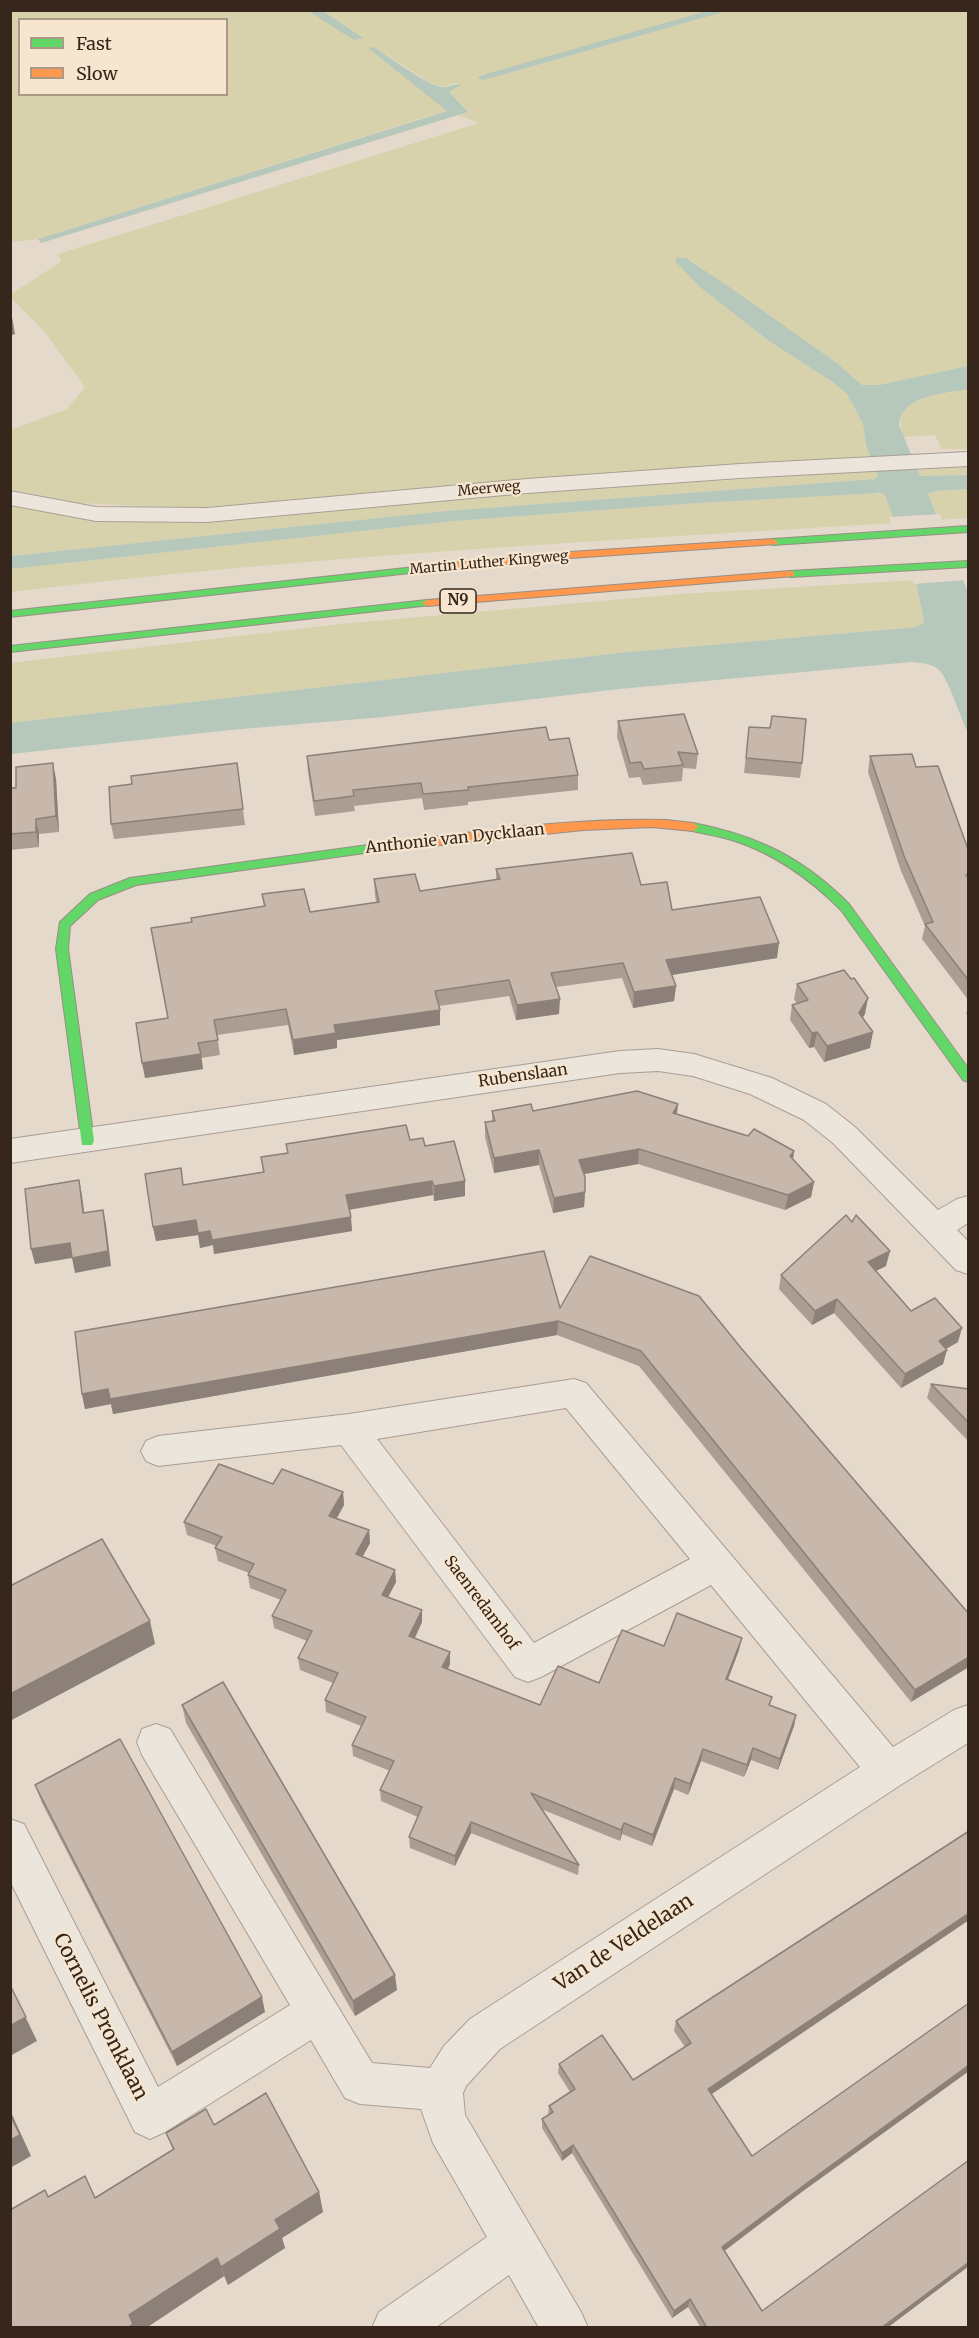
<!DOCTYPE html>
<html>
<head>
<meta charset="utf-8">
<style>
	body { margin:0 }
	#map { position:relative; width:979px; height:2338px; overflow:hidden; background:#e4d9ca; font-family:Merriweather,serif }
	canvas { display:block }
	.frame { position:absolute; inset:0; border:12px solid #37261c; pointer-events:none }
	.legend { position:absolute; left:18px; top:18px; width:210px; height:78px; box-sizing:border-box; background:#f6e6cf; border:2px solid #aa9987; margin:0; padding:8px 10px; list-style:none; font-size:18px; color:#37261c }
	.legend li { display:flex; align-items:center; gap:12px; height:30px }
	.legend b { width:30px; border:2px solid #aa9987 }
</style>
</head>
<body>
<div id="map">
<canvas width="979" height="2338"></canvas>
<div class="frame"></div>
<ul class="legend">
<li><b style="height:8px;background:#63d668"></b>Fast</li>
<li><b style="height:8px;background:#ff974d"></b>Slow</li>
</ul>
</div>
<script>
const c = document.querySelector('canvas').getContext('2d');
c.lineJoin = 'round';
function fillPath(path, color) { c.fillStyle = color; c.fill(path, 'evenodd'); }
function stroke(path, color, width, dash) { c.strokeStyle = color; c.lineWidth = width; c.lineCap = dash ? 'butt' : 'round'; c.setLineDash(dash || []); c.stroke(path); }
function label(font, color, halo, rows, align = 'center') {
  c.font = font + ' Merriweather,serif'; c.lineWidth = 4.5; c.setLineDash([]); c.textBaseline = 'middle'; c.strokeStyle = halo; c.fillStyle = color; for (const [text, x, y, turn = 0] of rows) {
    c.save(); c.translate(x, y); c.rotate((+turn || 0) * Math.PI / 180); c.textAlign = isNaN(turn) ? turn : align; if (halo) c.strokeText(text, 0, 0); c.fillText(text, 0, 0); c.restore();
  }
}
fillPath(new Path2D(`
	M11,11h699l-232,66 24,-2 225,-64h241v355l-89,19h-17l-25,-22 -150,-105 14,30 68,53 65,42 13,11 16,30 3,21 6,11 -682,52 -113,-5 -66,-13v-60l56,-21 18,-22 -41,-56 -33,-33v-4l50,-32 -3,-8 421,-131 -21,-8 10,-3 -19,-20 11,-6 -3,-3 -15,4 -11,-4 -57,-36 -5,2 79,61 -410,129 -27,3zM20,20h206v74h-206z
	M968,389v60h-26l-7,-14 -32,2c-14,-41 36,-42 65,-48z
	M968,465v10l-48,1 -3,-7z
	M877,471l2,5 -4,3 -429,32 -435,45v-50c68,13 135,17 204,15l367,-32z
	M968,489v29l-29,2 -11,-26 7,-3z
	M873,493l12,2 10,28c-295,18 -590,33 -884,69l-1,-23 444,-48 245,-18z
	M916,580l8,42 -7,5 -299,26 -607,70 -1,-60 330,-39 340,-30z`), '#d7d2ac');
fillPath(new Path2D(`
	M710,10l17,1 -225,64 -19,5 -5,-2 1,-2z
	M308,11h15l40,27 -9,2z
	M374,47c14,9 54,39 68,40 7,1 11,-4 19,-2l-12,7 19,20 -427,131 -3,-4 409,-128 -79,-63z
	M677,258h9l42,28 109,77 25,22h17l89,-19v23c-24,5 -67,6 -69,36l21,51 48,-1v14l-33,2 -7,3 40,98v141c-7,-14 -20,-56 -30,-64 -7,-6 -18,-6 -27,-7l-292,27 -236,28 -153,13 -219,24 -1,-31 608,-70 299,-26 7,-5 -8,-42 -31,-85 -5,-2 -181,10 -245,18 -443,48v-13l435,-45 429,-32 3,-3 -12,-31 -3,-21 -16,-30 -13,-11 -65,-42 -68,-53 -26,-27z`), '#b6c8bb');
fillPath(new Path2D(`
	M940,514l26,66 -52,4 -25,-67z`), '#e4d9ca');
const street = new Path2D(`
	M968,452v14l-228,12 -213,15 -320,29 -111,-1 -86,-16v-14l86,16 111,1 320,-29 213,-15z
	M658,1049l36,5 78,24 54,26 29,23 83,83 19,-11 11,-3v27l-11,7 11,11v33l-12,-4 -123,-127 -29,-23 -54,-26 -57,-18 -35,-5 -38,2 -610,90v-24l610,-88z
	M574,1379l12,4 307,364 61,-37 14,-5v38l-66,41 -402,265 -34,37 -3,7 2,22 116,197 7,16h-49l-30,-53 -74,53h-63l7,-16 108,-75 -54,-94 -12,-34 -61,-5 -15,-6 -34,-58 -146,92 -15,7 -15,-7 -125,-251v-62l14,5 134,263 132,-82 -148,-250 -5,-13 5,-13 14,-5 14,5 202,334 58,5 14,-22 26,-27 390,-252 -149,-182 -170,92 -13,5 -13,-5 -174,-232 -183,21 -12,-5 -5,-10 5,-10 12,-5 191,-22zM566,1408l124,151 -156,84 -157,-204z`);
const fast = new Path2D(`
	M968,526v6l-195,13 -5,-3 5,-3z
	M968,561v6l-178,10 -5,-3 5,-3z
	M452,563l5,3 -1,2 -446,49v-6z
	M427,600l5,3 -1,2 -421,47v-6z
	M693,823c65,13 109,34 156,81l119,164v14l-5,-2 -122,-170c-31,-31 -64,-55 -106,-69 -15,-5 -31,-7 -46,-11l-2,-3 2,-3z
	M375,844l6,4 -2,3 -243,34 -38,15 -28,26 -2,23 26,192 -2,4h-10l-26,-196 4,-27 30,-28 40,-16z`);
const slow = new Path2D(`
	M773,539l5,3 -1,2 -207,14 -118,11 -5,-3 5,-3 118,-11z
	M790,571l4,1v4l-367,30 -5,-3 5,-3z
	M666,820l27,3 6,4 -6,4 -41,-4 -69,3 -208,22 -6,-4 6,-4c96,-11 194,-27 291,-24z`);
stroke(street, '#a99e94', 2);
stroke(fast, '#988e84', 2);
stroke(slow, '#988e84', 2);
fillPath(street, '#ece5dc');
fillPath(fast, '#63d668');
fillPath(slow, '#ff974d');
fillPath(new Path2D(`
	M618,721l80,33 -2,15 -13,-1 -1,13 -39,4 -3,-8 -11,1 -12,-41z
	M749,727l53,36 -2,15 -56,-5z
	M549,740l29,35v15l-110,12v3l-44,5 -2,-12 -68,8 1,5 -40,5 -7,-44 -1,-16z
	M870,756l46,11 53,85v149l-47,-62 3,-13 -24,-55 -33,-99z
	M237,763l8,62 -131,14 -3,-15 21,-40z
	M56,779l3,53 -20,2v13l-29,3v-62z
	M496,869l145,16 31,25 105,48 -105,17 4,11 -2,15 -41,7 -11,-30 -66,9 3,27 -43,6 -7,-24 -70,10 1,19 -103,15v8l-43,7 -6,-30 -71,10 3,20 -19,3 2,11 -58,9 23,-60 24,-96 72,-15 -2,-13 48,18 66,-10 -1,-7 -1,-16 46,12 76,-12z
	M797,984l68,30 -3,4 8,30 -46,14 -10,-15 -5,1 -19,-28 2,-15 5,-1 -3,-5z
	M969,1005v11l-3,-2z
	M678,1104l-1,10 117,37 -1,9 21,22 -3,15 -26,13 -147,-46 -54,10 1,18 -1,15 -31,6 -14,-48 -45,8 -9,-36v-15l7,-1v-10h41z
	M410,1140l15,6 40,50 -31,5 -1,-6 -84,15 3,21 -138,23 -1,-9 -13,3 -2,-13 -42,6 -3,-14 30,-42 80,-13 -2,-15z
	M886,1266l-11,5 36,40 47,31 -12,7 -3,15 -42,24 -67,-75 -22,12 -33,-36 2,-14z
	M560,1308l181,40 228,266 -58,88 -272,-336 -82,-31 -444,79 -2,-10 -26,5 -3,-15z
	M931,1384l38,5v53l-42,-44z
	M273,1484l70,8 1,13 -7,13 32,12 1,13 -8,14 33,13 1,12 -8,15 34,25 -7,16 35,14v12l-2,5 92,36 59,-22 65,-37 75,4 -11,30 44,17 -2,8 26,10 -2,11 -16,44 -27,-10 -7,17 -43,-16 -13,34 -14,-6 -22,57 -30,-12 -2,7 -79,-32 38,56 -1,10 -107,-42 -16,33 -45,-18 -1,-11 9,-20 -37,-16 -1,-11 10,-19 -37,-15 -1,-11 9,-19 -35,-14 -1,-12 8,-17 -33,-13 -2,-12 9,-17 -33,-13 -2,-12 9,-16 -31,-12 -2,-13 1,-2 -31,-12 -3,-13 2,-2 -30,-11 -3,-13z
	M182,1705l215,285 -42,26 -169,-293z
	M35,1785l230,227 -88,54 -135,-263z
	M969,1920l-258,174 41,62 217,-153v68l-166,120 -79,60 38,60 207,-45 -82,62h-186l-13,-21 -16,11 -100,-165 -10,8 -20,-33v-9l6,-4 1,-9 21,-14 -12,-19 1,-9 74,16 52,-33 -11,-16 2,-10z
	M214,2125l105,67 4,20 -41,26 3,10 -57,37 -4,-9 -78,52h-136l35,-138 4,7 47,1 77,-48 -7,-17z`), '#ac9d93');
fillPath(new Path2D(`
	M10,317h2l3,17 -5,2z
	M53,763l3,16 3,53 -3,-16z
	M36,819l3,15v13l-3,-15z
	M779,943l-2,15 -112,18 1,-16z
	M676,986l-2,15 -41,7 1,-16z
	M868,998l-3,16 -9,14 3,-15z
	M560,999l-1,15 -43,6 1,-15z
	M440,1010v15l-103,15v8l-43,7 -1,-15 41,-15z
	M817,1032l-3,15 -5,1 3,-15z
	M873,1032l-3,16 -46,14 3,-16z
	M201,1054l2,15 -58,9 -3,-15z
	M678,1104l-2,15 -3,-6z
	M639,1149l-1,15 -59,11v-15z
	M539,1150v15l-45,8v-15z
	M794,1151l-2,15 -2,-10z
	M79,1180l3,15 4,32 -3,-14z
	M432,1181l1,14 -86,15 -1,-15z
	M465,1181v15l-31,5v-15z
	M814,1182l-3,15 -26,13 3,-15z
	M585,1192l-1,15 -31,6 1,-15z
	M103,1210l3,14 5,42 -36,7 -3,-15 -37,6 -4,-15z
	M351,1217l1,14 -138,23 -1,-9 -13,3 -2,-15 12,-2z
	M196,1220l2,15 -42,6 -3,-14z
	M890,1251l-4,15 -22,11 4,-15z
	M837,1299l-3,14 -22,12 3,-14z
	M558,1321l-1,14 -444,79 -2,-10 -26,5 -3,-15 26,-5z
	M962,1328l-4,14 -23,13 4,-14z
	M947,1350l-4,14 -42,24 4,-14z
	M343,1492l1,13 -13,23 -2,-12z
	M369,1530l1,13 -13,24 -1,-13z
	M395,1570l1,12 -13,25 -1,-12z
	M422,1610v12l-12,26 -1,-12z
	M150,1621l5,23 -145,77v-27z
	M742,1638l-3,12 -16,41 3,-12z
	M450,1652v12l-7,15 -1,-12z
	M969,1657v10l-58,35 4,-12z
	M796,1715l-2,11 -16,44 2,-11z
	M753,1748l-2,12 -7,17 3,-12z
	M703,1749l-2,12 -13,34 2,-11z
	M675,1778l-1,11 -22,57 1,-11z
	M471,1822v11l-16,33v-10z
	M624,1823l-2,11 -2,7 1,-11z
	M969,1913v7l-263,178 2,-9z
	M395,1975l2,15 -42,26 -2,-15z
	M10,1985l27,56 -27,15z
	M262,1997l3,15 -88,54 -5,-14z
	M969,2065v6l-166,120 -84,64 3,-8 85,-64z
	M10,2110l21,46 -21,12z
	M573,2145l-1,8 -10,8v-8z
	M319,2192l4,20 -41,26 3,10 -57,37 -7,-18 54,-47z
	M217,2258l7,18 -78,52h-19l2,-13z
	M969,2262v4l-82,62h-6z
	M690,2299l-2,8 -16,11 2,-7z`), '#8c8078');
const building = new Path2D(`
	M684,714l14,40 -20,-2 5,13 -39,4 -3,-7 -11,1 -12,-42z
	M772,716l34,3 -4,44 -56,-5 3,-31 21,1z
	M546,727l3,13 20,-2 9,37 -110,12v3l-45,4 -2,-11 -68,7 1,6 -40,5 -7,-45z
	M912,754l4,13 22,-1 31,86v23h-3l3,3v103l-44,-57 8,-2 -29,-66 -34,-100z
	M53,763l3,53 -20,3v13l-26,2v-46h6v-21z
	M237,763l6,46 -132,15 -2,-37 23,-3 -1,-8z
	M632,853l9,32 26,-3 5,28 88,-13 19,46 -113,17 10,26 -42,6 -11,-29 -72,10 9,26 -43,6 -8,-25 -74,11 5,19 -106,15 2,8 -43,7 -7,-31 -72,11 4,20 -20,3 3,11 -59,9 -6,-40 32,-5 -17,-90 41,-6 -1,-4 74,-12 -3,-12 42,-5 6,23 69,-10 -5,-23 41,-5 5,17 80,-12 -4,-10z
	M844,970l7,9 3,-1 14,20 -9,15 14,19 -46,14 -10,-14 -5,1 -20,-28 16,-5 -11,-16z
	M637,1091l41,13 -5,9 75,23 6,-7 40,22 -4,5 24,26 -26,13 -149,-46 -60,11 6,17v15l-31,6 -15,-48 -45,8 -9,-36 10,-1 -3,-10 39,-7 2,7z
	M406,1125l4,15 13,-2 2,8 29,-5 11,40 -31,5 -2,-5 -86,14 5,22 -139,23 -2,-9 -12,2 -2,-13 -43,7 -8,-53 36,-6 2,17 81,-13 -3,-15 27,-4 -2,-9z
	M79,1180l4,33 20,-3 5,41 -36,7 -2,-15 -39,6 -6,-60z
	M846,1215l6,7 4,-7 34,36 -22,11 43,49 24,-13 27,30 -23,13 8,9 -42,24 -68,-75 -22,12 -34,-36z
	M544,1251l16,57 30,-52 109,40 42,52 228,266v43l-54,33 -274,-339 -83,-30 -448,78 -2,-10 -26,5 -7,-62z
	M931,1384l38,5v34z
	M219,1464l54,20 9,-15 61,23 -14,24 40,14 -13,24 39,16 -13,25 40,15 -13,26 41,16 -8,15 98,38 18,-39 41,17 23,-53 42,16 13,-33 65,25 -16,41 46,18 -3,8 27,10 -16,44 -27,-11 -6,17 -44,-16 -13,35 -15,-6 -22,57 -29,-12 -3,7 -90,-37 48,72 -108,-43 -16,34 -46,-19 13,-30 -42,-17 14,-29 -42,-16 14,-28 -41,-17 13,-27 -40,-15 14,-27 -40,-15 14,-26 -38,-15 6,-11 -39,-16 7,-11 -38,-15z
	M102,1539l48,82 -140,73v-108z
	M223,1682l172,293 -42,26 -171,-296z
	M120,1739l142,258 -90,55 -137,-267z
	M969,1831v82l-261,176 44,67 217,-153v62l-162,118 -85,64 40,64 207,-151v102l-88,66h-174l-17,-29 -16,12 -101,-166 -11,8 -20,-34 11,-7 -4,-6 26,-17 -16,-25 43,-29 31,45 58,-37 -15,-22z
	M10,1985l16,32 -16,9z
	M266,2093l53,99 -44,28 5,9 -59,38 -4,-9 -88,57 4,9 -6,4h-117v-118l35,-20 3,7 37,-21 10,22 79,-49 -8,-16 40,-24 8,16z
	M10,2115l10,20 -10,5z`);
fillPath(building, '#c8b7ab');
stroke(building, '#8c8078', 1.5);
label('14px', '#37261c', '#f6e6cf', [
	["Meerweg",489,489,-5],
	["Martin Luther Kingweg",489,563,-5]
]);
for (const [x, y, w] of [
	[458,601,36]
]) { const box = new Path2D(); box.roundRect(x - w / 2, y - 12, w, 24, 4.5); c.fillStyle = '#f6e6cf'; c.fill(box); stroke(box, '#37261c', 1.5); }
label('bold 15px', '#37261c', null, [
	["N9",458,601]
]);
label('16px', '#37261c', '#f6e6cf', [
	["Anthonie van Dycklaan",455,839,-6],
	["Rubenslaan",523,1076,-8],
	["Saenredamhof",481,1603,53]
]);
label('20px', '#37261c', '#f6e6cf', [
	["Van de Veldelaan",624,1943,-33],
	["Cornelis Pronklaan",100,2017,63]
]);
</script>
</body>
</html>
